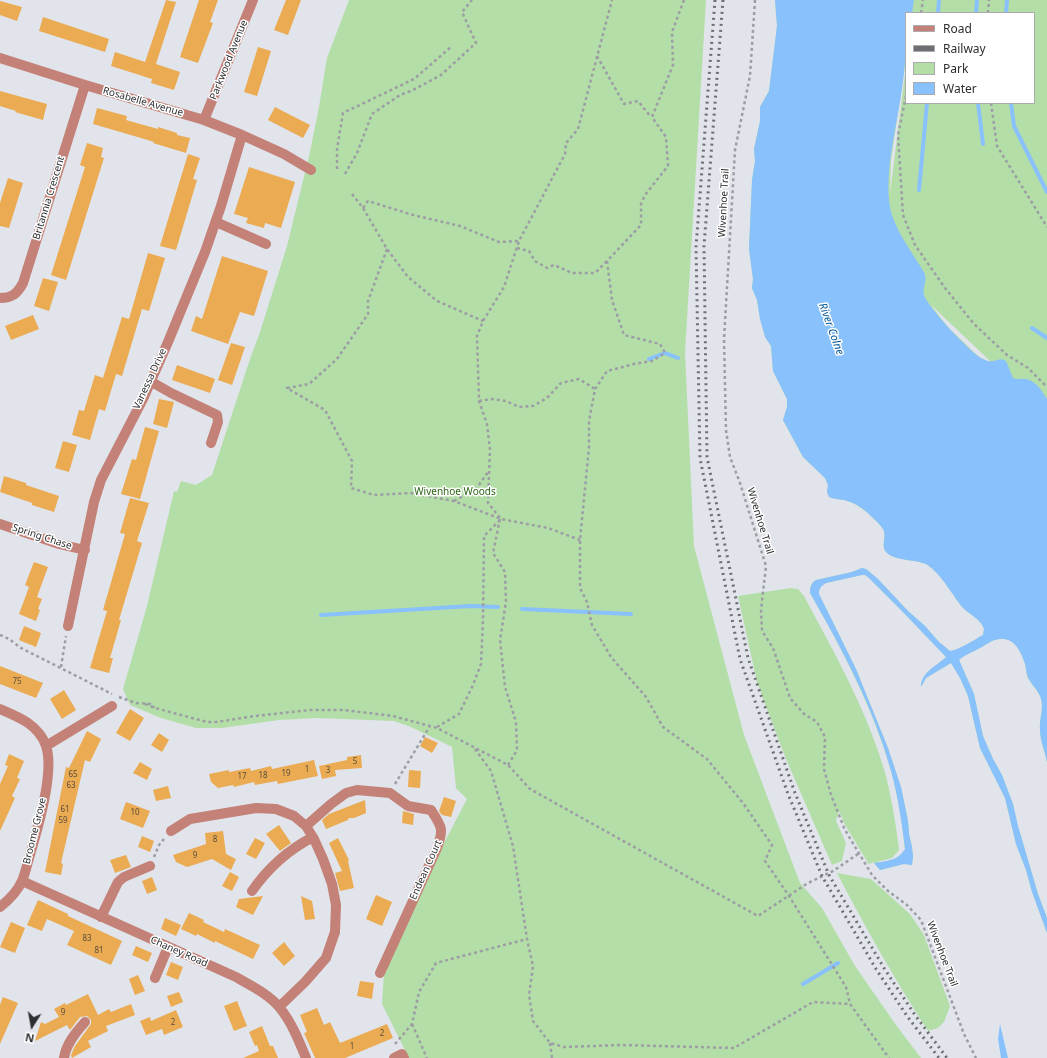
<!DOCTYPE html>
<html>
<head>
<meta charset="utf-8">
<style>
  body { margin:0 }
  #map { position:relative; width:1047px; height:1058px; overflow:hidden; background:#e1e4eb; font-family:"Noto Sans",sans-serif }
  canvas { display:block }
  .legend { position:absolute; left:905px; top:12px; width:130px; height:92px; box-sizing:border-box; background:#fff; border:1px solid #ababad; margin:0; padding:5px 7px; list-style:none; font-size:12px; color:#2d2e31 }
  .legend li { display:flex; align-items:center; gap:8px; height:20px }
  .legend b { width:20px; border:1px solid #ababad }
  .north { position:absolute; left:12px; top:1006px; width:40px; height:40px; -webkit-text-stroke:3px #fff; paint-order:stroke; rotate:191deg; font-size:11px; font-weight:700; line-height:16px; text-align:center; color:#2d2e31 }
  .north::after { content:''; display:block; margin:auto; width:14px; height:18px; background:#2d2e31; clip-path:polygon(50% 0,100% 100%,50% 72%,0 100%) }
</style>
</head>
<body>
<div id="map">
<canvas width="1047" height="1058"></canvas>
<ul class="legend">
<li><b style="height:5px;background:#c38177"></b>Road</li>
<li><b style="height:5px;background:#6d6f73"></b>Railway</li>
<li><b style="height:11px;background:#b4dea8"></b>Park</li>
<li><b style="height:11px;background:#88c1fb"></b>Water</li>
</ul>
<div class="north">N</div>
</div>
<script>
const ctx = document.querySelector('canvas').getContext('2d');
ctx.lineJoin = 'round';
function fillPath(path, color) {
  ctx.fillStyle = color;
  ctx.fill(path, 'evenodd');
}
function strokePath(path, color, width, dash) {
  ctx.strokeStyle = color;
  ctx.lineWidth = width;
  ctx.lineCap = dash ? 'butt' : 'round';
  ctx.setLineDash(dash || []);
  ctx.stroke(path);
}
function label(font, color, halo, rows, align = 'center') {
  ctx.font = font + ' "Noto Sans",sans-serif';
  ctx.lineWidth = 3;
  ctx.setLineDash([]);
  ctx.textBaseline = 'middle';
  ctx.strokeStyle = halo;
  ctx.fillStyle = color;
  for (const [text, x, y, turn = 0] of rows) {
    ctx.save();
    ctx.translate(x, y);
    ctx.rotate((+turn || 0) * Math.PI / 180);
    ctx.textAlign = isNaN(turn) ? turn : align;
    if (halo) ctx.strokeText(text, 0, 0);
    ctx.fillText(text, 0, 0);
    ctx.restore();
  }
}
fillPath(new Path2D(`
  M349,0H706L685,353L694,546L744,735L800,883L822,908L855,966L896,1025L921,1058H409L382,1004L384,972L445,841L467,799L456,788L452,747L411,727L394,721L317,718L279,720L222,728H196L161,718L130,705L123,689L147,606L174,491L177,492L181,481L196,485L212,475L250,359L260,332L287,246L310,152L319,107L327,58Z
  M775,0L816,38L1034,589L1047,762C1045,752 1040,740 1040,730C1039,719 1044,709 1041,699C1039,690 1030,684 1027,676C1026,671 1026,665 1024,661C1017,640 1004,632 985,645C978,650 963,655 959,660L974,694L983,736L993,759L1002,775L1013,804L1018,826L1038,894L1047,918V933L1032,892L1026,870L1016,844L1005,798L980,748L968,696L960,678L951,663L926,678L921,687C921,672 937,666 946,657L901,610L869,578L865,575H862L826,583C821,586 819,588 819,594L856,669L888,748L901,787L908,821L909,834L912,847L913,857L912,865L904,864L880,870L874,863L876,862L868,864V863L845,825L839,811L836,821L846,843L842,861L832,865L786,759L765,704L757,682L738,596L791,588L798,589L804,596C835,654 868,712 886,776C892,800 896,825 899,850L892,858L876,862C887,863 900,859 905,849C902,823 898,796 891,771C873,708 842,649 810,593C810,587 811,583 816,580L852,572L862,568L866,569L878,579L908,611L925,626L939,642L950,651C960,650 974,640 983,635L984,629C981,619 970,615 963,608C953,596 940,572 926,564C914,559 894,561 886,552C881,546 886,538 884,531C881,525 877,522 872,517C862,508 858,504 844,500C839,499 834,499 829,497L827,492L828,485L825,478L803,457L783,420L787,407V399L773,371L771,346L765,337L760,319L757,300L752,288L753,279L749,249L752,180L755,161L754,149L760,121V107L769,91L777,26Z
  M854,0H1047V561L917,401ZM906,13H1034V103H906V66L890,194L891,160L906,60ZM930,304L990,361V362L983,359L978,356L948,327Z
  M837,873L871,879L910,914L924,935L950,1006L944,1022L938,1028L928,1031C895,980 865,927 837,873Z`), '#b4dea8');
fillPath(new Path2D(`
  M775,0H914L912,13H906C906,41 906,67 901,95C896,130 882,182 892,215C899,236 914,255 925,274C927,282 922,288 924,295C928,307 971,354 983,359C990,363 994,361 1001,359L1006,361L1013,378C1018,380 1022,378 1026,379C1036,381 1042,391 1047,399V762C1045,752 1040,740 1040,730C1039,719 1044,709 1041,699C1039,690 1030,684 1027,675C1026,671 1026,665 1024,661C1017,640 1004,632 985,645C978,650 963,655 959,660L974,694L983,736L993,759L1002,775L1013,804L1018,826L1038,894L1047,918V933L1032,892L1026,870L1016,844L1005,798L980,748L968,696L960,678L951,663L926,678L921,687C921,672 937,666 946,657L901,610L869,578L865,575H862L826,583C821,586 819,588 819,594L856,669L888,748L901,787L908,821L909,834L912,847L913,857L912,865L904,864L880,870L874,863C886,861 898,861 905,849C902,823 898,796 891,771C874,708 842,649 810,593C810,587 811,583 816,580L852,572L862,568L866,569L878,579L908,611L925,626L939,642L950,651C959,650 974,640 983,635L984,629C981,619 970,615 963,608C953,596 940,572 926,564C914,559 894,561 886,552C881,546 886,538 884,531C881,525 877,522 872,517C862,508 858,504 844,500C839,499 834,499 829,497L827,492L828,485L825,478L803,457L783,420L787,407V399L773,371L771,346L765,337L760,319L757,300L752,288L753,279L749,249L752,180L755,161L754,149L760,121V107L769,91L777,26Z
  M1000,1024L1008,1058H1001L998,1039Z`), '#88c1fb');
strokePath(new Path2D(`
  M938,13L939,0
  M976,13L977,0
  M1006,13L1007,0
  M978,103L983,144
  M1011,103L1014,126L1047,192
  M919,190L927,103
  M1032,328L1047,338
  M649,359L665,353L678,358
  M522,609L631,614
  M321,615L471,606L498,607
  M803,984L838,963`), '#88c1fb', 4);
fillPath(new Path2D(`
  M166,0L176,2L156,64L180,72L174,90L151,83L152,79L111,66L115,52L145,62Z
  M199,0H218L210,22L213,23L198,63L180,57Z
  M286,0H301L288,35L274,30Z
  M0,1L22,7L17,21L0,15Z
  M43,17L109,39L105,52L39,31Z
  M258,47L271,51L257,96L244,92Z
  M0,91L47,104L43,120L15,112L16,111L0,106Z
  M275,107L310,125L303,138L268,120Z
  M97,108L127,116L126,120L158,129V127L177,133V135L190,138L186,153L153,143L154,142L141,138L93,124Z
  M87,143L103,148L101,157L104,158L66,280L51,275L85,167L80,165Z
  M188,154L200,158L193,179L197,180L176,250L160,246Z
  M249,167L295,182L281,228L265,223L264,228L246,223L248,218L234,214Z
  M8,178L23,183L9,228L0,226V203Z
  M148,253L165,258L149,311L142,309L122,376L116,374L105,411L99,409L90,440L72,435L79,410L84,411L95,375L103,378L122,317L129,319Z
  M222,256L268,271L254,316L240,312L228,344L191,331L196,316L202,319Z
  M43,278L58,282L49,311L34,306Z
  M33,315L39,329L11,340L5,326Z
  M231,343L245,347L232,385L218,380Z
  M177,365L215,379L210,393L172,380Z
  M159,399L174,402L167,428L153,424Z
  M145,427L159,431L140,499L121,494L132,459L136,460Z
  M63,441L77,445L69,472L55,468Z
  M4,476L26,483V485L59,496L54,512L32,505V503L0,492Z
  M130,498L149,503L137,541L142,543L119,620H121L110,658H113L109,673L90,668L107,611L103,610L125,534L120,533Z
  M34,562L48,567L37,597L42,599L38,609L40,610L36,621L19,614L29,587L25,585Z
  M24,626L41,633L36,647L19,640Z
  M0,666L43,683L36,698L0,684Z
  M64,690L76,710L62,719L50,699Z
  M130,709L144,718L130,741L116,733Z
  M87,731L101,739L90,762L85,760L61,863L63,864L61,875L45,872L66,767L69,768Z
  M159,733L169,740L162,752L151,745Z
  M425,737L438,743L432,753L420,746Z
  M9,754L24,761L17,778L20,779L12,796L15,798L0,831V784L8,766L5,765Z
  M361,755L362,768L335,770L336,776L322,779L319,766L347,760V757Z
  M314,760L318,776L278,784L277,781L255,785L254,782L234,787L233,785L218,788L211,782L209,774L229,770V772L250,768L251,771L271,766L272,769Z
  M140,762L152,769L147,780L133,773Z
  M409,770L421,771L420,788L408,787Z
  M168,786L171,798L156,801L153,790Z
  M444,797L456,801L451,817L442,815L439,811Z
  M365,800L366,813L354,818H349L348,820L326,829L322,820L329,814Z
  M126,802L150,811L143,828L120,819Z
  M403,811L414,814L413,825L402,823Z
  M279,825L291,843L280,851L266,834Z
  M223,831L226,854L236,859L231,870L212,859L187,867L176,862L173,855L206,844L205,833Z
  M142,836L154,841L150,852L138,847Z
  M255,838L265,843L256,859L246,854Z
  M338,838L349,860L348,861L354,888L340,891L335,873L342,871L329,843Z
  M126,855L131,867L115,873L110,860Z
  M230,872L239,877L232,891L222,886Z
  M152,877L157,890L147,894L142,881Z
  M376,895L392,902L382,926L366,919Z
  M263,896L253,915L236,907L239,899Z
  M301,896L312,901L315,919L305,920Z
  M38,900L68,914V916L122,941L111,965L67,945L74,931L47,919L42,931L27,925Z
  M189,913L204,920L203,922L224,932L225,929L260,945L253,959L215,941V943L197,934L196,936L181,929Z
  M165,918L181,925L176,936L161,929Z
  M11,922L25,928L15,953L0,947Z
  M284,942L295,956L284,966L272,953Z
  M136,946L152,953L148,962L132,955Z
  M171,962L183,967L178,980L166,975Z
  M138,975L145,991L135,995L129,979Z
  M360,981L374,983L372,999L357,996Z
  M179,992L183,1002L171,1007L167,996Z
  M88,994L98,1015L109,1009L111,1012L131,1004L135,1015L106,1026L108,1031L88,1041L91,1047L72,1058L71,1055L75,1046L91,1024V1020L87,1016L80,1017L70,1030L67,1025L35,1041L41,1022L45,1024L59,1017L54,1009L65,1003L66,1005Z
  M3,997L18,1003L0,1044V1005Z
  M237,1001L247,1026L234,1031L224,1006Z
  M317,1008L324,1025L330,1022L340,1043L387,1024L393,1038L345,1058H315L304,1033L307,1032L300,1015Z
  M176,1010L183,1027L164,1035L162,1029L146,1035L140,1021L150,1017L151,1021Z
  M262,1026L270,1046H273L278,1058H243L259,1051L257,1045L255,1046L249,1032Z`), '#eaab53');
strokePath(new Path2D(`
  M684,0L672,32L673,65L652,117L666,137L668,166L645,195L641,204V225L607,261L612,300L624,335L660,344L665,353L652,361L634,364L607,371L595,389L589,421V447L580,540V588L587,602L592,625L611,657L646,697L663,727L707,759L743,803L772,845L765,861L789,896L846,987L850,1004L889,1058
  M755,0L750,76L735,150L724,339L726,430L730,457L740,483L766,566L761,610L762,631L773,648L790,698L804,714L817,722L825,737L824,769L831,795L845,830L872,875L888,891L907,905L921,920L964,1034L976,1058
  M921,13L923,0
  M988,13L989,0
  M597,56L624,104L638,101L651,117
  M906,96L898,135L903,215L915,245L945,288L974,324L1007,355L1028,368L1047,387
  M991,103L997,146L1047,227
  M337,169V149L343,113L414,79L451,47
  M345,174L357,153L372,114L400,95L413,90L441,75L476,43L462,12L472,0
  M352,194L363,208L387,249L408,277L437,301L483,321
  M363,208L368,201L413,215L460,226L499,242L519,241
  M517,248L529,251L535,261L547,268L554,265L572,273H595L607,261
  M387,249L368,301V314L337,359L309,384L287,388L325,410L352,461L351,488L374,495L410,493L454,501L501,519L548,528L580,540
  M479,401L492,399L506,401L519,407L533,406L547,398L561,383L579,379L595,389
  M454,501L476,489L488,472
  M500,519L493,553L505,572L506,602L500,640L505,687L516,722L517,750L508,765
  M0,635L9,639L21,648L112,694
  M61,667L66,636
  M119,697L136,703L152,704L154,708
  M145,704L155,708L207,722H216L255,716L310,710H344L393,716L437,728L508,765L530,789L758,916L808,883L833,871L858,854
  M437,727L459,714L473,685L481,664L483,620L484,536L501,519L488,503L490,450L487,424L479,401L477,336L483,321L504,287L519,241L565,154L566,143L578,129L612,0
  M475,749L491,771L513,846L527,939L533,966L529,995L533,1021L550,1043L564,1047L621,1045L734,1048L813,1002L850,1004
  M395,784L430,726
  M154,857L159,845L164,839
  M412,1024L427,1058
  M550,1043L552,1058
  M395,1044L412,1024L419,992L436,963L527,939`), '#9c9ea4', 2.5, [3, 3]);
strokePath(new Path2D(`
  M0,58L85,85L204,120L242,135L284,154L311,170
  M204,120L253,0
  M216,222L266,244
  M0,298C12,298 17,294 23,283L85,85
  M150,381L171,393L217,415L218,422L211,443
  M0,524L59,544L85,550
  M68,626L94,502L101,480L143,399L168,342L205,252L221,206L242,135
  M0,709C19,717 39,725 46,746C55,772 37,831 29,858C27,865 25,874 22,881C17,892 9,900 0,907
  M46,746L112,706
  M306,826L331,804L346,793L357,790L390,793L408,806L431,810C442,827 444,829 437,848L380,973
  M171,831L190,819L256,808L276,809L294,816L306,826L314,839L323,859L332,884L336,905L335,932L326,958L305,982L279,1007
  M22,881L236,977C251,986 269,994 280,1008C292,1023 299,1041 306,1058
  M252,891C268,868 288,850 313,837
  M101,917L118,882L124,877L150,866
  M155,978L168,947
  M64,1058C66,1044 76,1032 85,1022
  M394,1058L402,1054L404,1058`), '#c38177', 10);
strokePath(new Path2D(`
  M715,0L696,247L700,458L740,659L788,794L822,876L876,969L907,1016L939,1058
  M723,0L704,246L707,457L748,658L795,793L829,875L884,968L915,1015L947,1058`), '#6d6f73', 3, [2, 4]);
label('8px', '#5c4d3a', null, [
  ["75",17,682],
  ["5",355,762],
  ["1",307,770],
  ["3",328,771],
  ["19",286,774],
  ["65",73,775],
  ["18",263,776],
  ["17",242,777],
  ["63",71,786],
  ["61",65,810],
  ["10",135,813],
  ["59",63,821],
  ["8",215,840],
  ["9",195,856],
  ["83",87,939],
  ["81",99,951],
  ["9",63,1013],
  ["2",173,1023],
  ["2",382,1034],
  ["1",352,1047]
]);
label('10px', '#2d2e31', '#fff', [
  ["Parkwood Avenue",229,60,-68],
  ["Rosabelle Avenue",143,102,16],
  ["Britannia Crescent",49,198,-73],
  ["Wivenhoe Trail",724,203,-87],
  ["Vanessa Drive",150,379,-65],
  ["Wivenhoe Trail",760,521,73],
  ["Spring Chase",42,537,18],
  ["Broome Grove",35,831,-76],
  ["Endean Court",426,870,-66],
  ["Chaney Road",179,952,24],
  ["Wivenhoe Trail",942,954,69]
]);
label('10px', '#2b6414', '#fff', [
  ["Wivenhoe Woods",455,492]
]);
label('italic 11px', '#005696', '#fff', [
  ["River Colne",831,329,70]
]);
</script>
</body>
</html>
